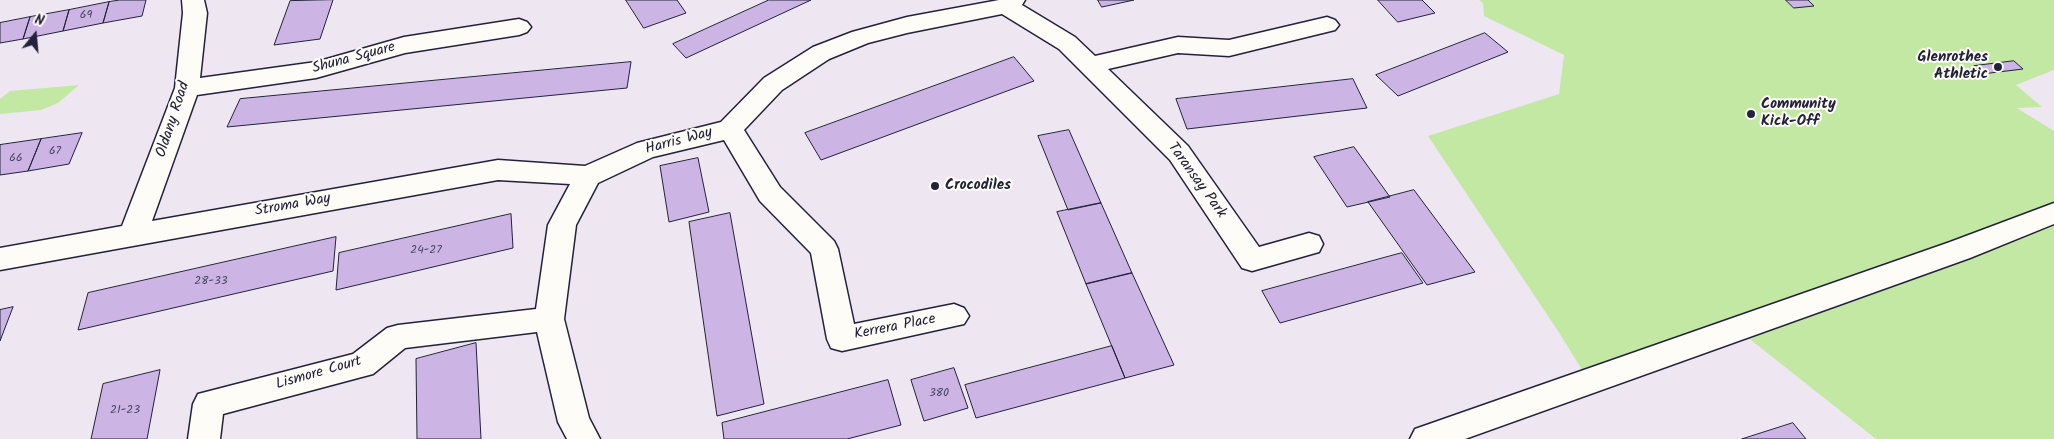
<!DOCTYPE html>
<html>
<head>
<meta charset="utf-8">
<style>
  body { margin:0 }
  #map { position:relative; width:2054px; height:439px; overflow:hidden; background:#eee7f2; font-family:Kalam,sans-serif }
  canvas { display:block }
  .north { position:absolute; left:10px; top:10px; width:50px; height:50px; -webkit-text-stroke:4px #fdfcf7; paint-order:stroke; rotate:17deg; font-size:14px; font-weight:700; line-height:20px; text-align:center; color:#22223b }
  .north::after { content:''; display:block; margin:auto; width:18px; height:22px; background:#22223b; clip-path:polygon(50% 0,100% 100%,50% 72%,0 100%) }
</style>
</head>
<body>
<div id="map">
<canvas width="2054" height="439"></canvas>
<div class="north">N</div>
</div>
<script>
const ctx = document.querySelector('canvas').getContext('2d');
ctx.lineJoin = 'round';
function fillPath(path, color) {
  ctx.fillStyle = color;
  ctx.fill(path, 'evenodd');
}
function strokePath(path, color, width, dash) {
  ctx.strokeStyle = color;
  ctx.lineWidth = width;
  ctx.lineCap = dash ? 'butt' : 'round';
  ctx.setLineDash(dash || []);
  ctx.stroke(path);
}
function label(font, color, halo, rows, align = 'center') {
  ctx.font = font + ' Kalam,sans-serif';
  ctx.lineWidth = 4;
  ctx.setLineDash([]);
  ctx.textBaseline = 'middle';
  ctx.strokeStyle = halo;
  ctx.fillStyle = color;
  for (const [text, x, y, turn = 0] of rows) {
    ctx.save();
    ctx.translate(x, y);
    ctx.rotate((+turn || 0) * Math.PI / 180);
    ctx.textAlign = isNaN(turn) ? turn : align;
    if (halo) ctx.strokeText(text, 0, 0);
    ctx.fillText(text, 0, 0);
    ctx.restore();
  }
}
fillPath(new Path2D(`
  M1479,0H2054V70L2016,85L2042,107L2017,108L2054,131V439H1876L1737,329L1589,381L1558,331L1428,136L1559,94L1564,55L1484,16L1483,3Z
  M79,85L58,103L41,110L0,114V99L10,91Z`), '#c3e8a3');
const building = new Path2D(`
  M120,0H146L142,16L103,23L109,2Z
  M333,0L320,39L274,45L290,1Z
  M626,0H677L686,13L644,28Z
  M769,0H811L686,58L673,44Z
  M1098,0H1134L1102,7Z
  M1378,0H1422L1435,13L1398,22Z
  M1786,0H1808L1814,6L1794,8Z
  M109,2L103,23L63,31L69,10Z
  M69,10L63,31L23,39L30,17Z
  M30,17L23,39L0,43V23Z
  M1485,33L1508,52L1398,96L1376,75Z
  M1014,57L1034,81L821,160L805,133Z
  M2014,61L2023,69L1982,74L1974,66Z
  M631,62L627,88L227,127L240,99Z
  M1353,79L1367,108L1187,129L1176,99Z
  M1069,130L1101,203L1068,210L1038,136Z
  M82,133L69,164L28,171L41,139Z
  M41,139L28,171L0,175V145Z
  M1354,147L1390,197L1347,207L1314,157Z
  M698,158L709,212L669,222L660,166Z
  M1414,190L1475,272L1427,285L1368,202Z
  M1101,203L1132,273L1086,284L1057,212Z
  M730,213L764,404L717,416L689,222Z
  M511,214L513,248L336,290L339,253Z
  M336,237L333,271L78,330L88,293Z
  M1402,253L1423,283L1280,323L1262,291Z
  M1132,273L1174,365L1125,378L1086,284Z
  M13,307L0,341V310Z
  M476,343L481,439H417L416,359Z
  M1112,346L1125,378L976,418L965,385Z
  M954,368L968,408L924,421L911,380Z
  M160,370L147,439H91L103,384Z
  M888,380L901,425L847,439H724L722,423Z
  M1793,423L1806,439H1742Z`);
fillPath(building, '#ccb5e5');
strokePath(building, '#22223b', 1);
const minor = new Path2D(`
  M182,0H204L207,13L200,78L316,62L404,37L519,19L527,22L531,27L527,32L519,35L405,53L316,78L197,95L152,221L498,160L585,166L637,143L721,122L764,78L813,47L852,32L907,17L999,0H1025L1022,5L1075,37L1095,56L1178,37L1229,40L1327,17L1335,20L1339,25L1335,30L1229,56L1178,53L1108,69L1188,146L1259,247L1309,233L1319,236L1323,244L1319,252L1252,271L1242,268L1170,160L1059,49L1002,14L907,33L868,43L829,59L782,90L744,130L780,187L834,241L838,249L854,324L954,304L964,308L969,316L964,324L842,351L831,348L827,339L811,253L760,201L724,140L653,157L598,183L576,225L564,319L589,418L600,439H567L558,422L537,332L405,348L373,374L223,414L220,439H188L193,404L198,394L353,354L387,328L398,325L536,309L548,225L570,184L498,180L0,270V248L122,226L175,88L183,13Z
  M2054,203V224L1970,258L1465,439H1410L1415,429L1950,242Z`);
strokePath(minor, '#22223b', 3);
fillPath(minor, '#fdfcf7');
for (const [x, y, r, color] of [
  [1998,67,5,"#22223b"],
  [1751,114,5,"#22223b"],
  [935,186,5,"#22223b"]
]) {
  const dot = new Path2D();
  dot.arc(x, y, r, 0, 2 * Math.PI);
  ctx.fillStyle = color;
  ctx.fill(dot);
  strokePath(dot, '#fdfcf7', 2);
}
label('12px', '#4c4766', null, [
  ["69",86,16],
  ["67",55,152],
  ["66",16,159],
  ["24-27",426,251],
  ["28-33",211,282],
  ["380",939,394],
  ["21-23",125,411]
]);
label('bold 15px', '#22223b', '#fdfcf7', [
  ["Glenrothes",1988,58,"right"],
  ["Athletic",1988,75,"right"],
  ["Community",1761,105],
  ["Kick-Off",1761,122],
  ["Crocodiles",945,186]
], 'left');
label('15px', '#22223b', '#fdfcf7', [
  ["Shuna Square",354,59,-15],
  ["Oldany Road",174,120,-72],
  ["Harris Way",679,142,-15],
  ["Taransay Park",1196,181,54],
  ["Stroma Way",293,206,-10],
  ["Kerrera Place",895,328,-11],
  ["Lismore Court",319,374,-16]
]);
</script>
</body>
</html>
